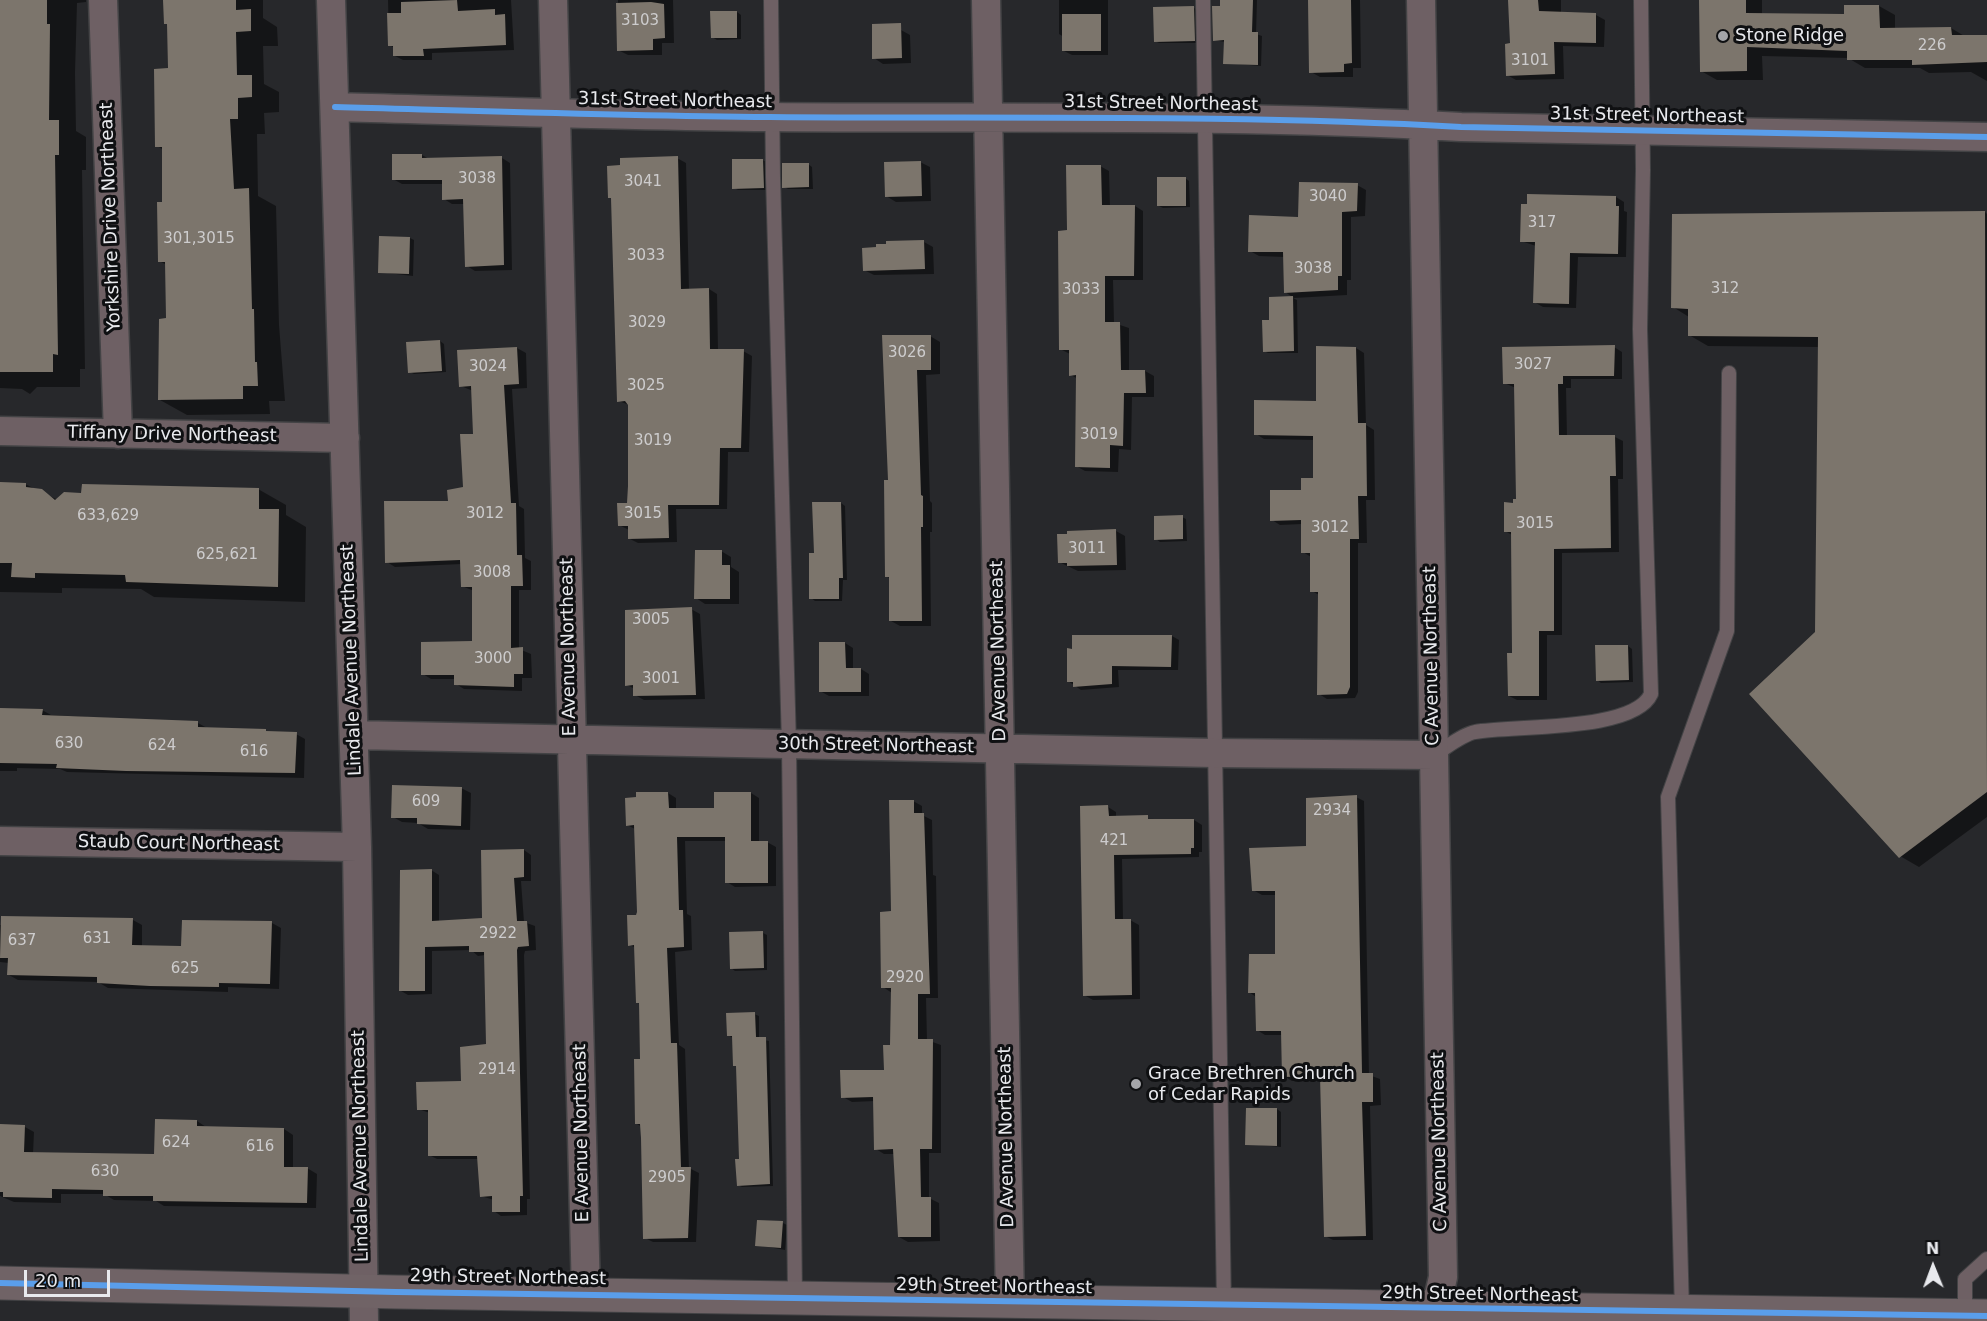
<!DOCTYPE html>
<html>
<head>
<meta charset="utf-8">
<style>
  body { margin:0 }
  #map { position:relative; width:1987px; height:1321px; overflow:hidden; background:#27282b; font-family:"DejaVu Sans",sans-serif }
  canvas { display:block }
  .north { position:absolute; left:1903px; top:1237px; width:60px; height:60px; -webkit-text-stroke:4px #0f1012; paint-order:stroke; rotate:359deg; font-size:16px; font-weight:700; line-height:24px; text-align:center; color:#e8e9ed }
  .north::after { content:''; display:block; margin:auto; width:21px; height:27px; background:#e8e9ed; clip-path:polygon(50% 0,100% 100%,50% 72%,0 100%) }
  .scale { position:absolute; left:24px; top:1270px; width:86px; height:27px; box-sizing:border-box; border:3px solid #e8e9ed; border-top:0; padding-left:8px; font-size:18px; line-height:21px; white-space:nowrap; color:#e8e9ed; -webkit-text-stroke:4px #0f1012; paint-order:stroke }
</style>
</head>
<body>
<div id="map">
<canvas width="1987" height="1321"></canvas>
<div class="north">N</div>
<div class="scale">20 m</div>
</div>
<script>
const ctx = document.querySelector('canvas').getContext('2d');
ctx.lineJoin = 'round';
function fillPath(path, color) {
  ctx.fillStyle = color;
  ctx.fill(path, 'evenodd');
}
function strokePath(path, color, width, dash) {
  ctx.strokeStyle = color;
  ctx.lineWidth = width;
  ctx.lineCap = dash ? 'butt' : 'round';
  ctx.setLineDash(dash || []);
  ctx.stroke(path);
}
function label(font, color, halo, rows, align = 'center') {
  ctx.font = font + ' "DejaVu Sans",sans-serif';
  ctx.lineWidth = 6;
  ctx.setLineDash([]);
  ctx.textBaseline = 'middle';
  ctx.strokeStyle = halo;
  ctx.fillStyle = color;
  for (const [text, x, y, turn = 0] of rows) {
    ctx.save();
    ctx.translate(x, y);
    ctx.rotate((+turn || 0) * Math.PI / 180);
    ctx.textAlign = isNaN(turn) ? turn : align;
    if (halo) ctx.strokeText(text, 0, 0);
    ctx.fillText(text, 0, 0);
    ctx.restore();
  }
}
fillPath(new Path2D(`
  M0,0H86V2L77,3L75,73L76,131L86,137V170H82L85,369H80V387H37L30,394L22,389L0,388Z
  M164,0H263V18L277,27L278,46H263L264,84L279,92V112L264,113L265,134H257L258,196L276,206L279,325L285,401H269L270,414L187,415L160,400L168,320L167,265L159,261L164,204V150L157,146L170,70L169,25Z
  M388,0H511L514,50L432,53V60H403L395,56V48L389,45Z
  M618,0H673L674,43H662V55H628L618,50Z
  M1059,0H1108V55H1072L1064,51V37L1059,34Z
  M1221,0H1257L1256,34L1262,36L1261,66L1225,63V42L1214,40Z
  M1309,0H1360L1361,68H1353V77H1320L1311,72Z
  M1510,0H1561V14L1596,15L1605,20L1604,47L1563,46L1564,79L1516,80L1507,75L1511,45Z
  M1700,0H1762V15H1845L1879,6L1895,15V29L1951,28L1966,37L1987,36V81L1971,72L1929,73L1920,68H1865L1848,58L1762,56L1763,80H1717L1701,71Z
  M1194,8L1198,10V43H1159L1155,41Z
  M737,12L741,15V39L717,40L712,37Z
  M901,30L910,35L911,63L883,64L874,58Z
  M393,155H422L429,159L502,158L510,163L512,270L475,271L467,266L464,204H452L444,199L443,184H402L393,179Z
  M677,158L686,163L689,290L709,289L717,294L718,350L743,351L752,356L749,452H728L727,509H676L677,542L638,543L630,539L629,530L619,525L628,504L629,405L619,401Z
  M762,160L767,162L768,190H738L734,188Z
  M920,162L930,167L931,201L896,202L886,196Z
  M808,164L812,167L813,189H788L784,187Z
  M1100,166L1109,171L1110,207L1135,206L1143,211V280H1113L1114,323L1129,328V372L1145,371L1154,376V397H1132L1131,450L1119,449L1118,472L1085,471L1076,466L1078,379L1071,375L1070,354L1060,349L1069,232Z
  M1185,178L1189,181L1190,207L1163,208L1159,206Z
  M1357,185L1366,190L1365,216L1351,217V280H1347V295L1294,298L1285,292L1284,257L1259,256L1250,251L1299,218Z
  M1616,197L1624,202V211L1627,212L1626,257H1578L1576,308L1543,307L1534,302L1536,246L1521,241Z
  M1985,212L1987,214V817L1919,867L1900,856L1817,632L1819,347L1708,346L1689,335V317L1673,307Z
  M410,238L414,240L413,276L379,272Z
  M924,242L933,247L934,274L874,275L864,270L888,245Z
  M1293,298L1297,300L1298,353H1268L1264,351L1271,321Z
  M930,336L940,342V374L926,375L930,501L932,503V532H930L931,626H900L891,621L889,578L887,576L889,482L884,337Z
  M440,341L444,344L446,372L414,374L410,372Z
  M1614,347L1622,352V379H1571V388H1566L1567,437H1615L1623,441V479H1618L1619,552L1562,553V635H1547V700H1517L1509,696L1513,654L1512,535L1505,531L1518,501L1516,388L1504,383Z
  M517,348L526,353L527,388L512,389L519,506L524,509L525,558L531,561V590H519V649L531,654L532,678H522V691L464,689L456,684V679H431L423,674L474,643V591L462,586V564L395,567L387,562L464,488L475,435L473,391L461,386Z
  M1356,348L1364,353L1366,425L1374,430L1375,500H1366L1367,543H1358V692L1355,698L1327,699L1319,694V595L1312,591L1311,557L1303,552L1302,524L1280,525L1272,520L1315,479L1314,440L1264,439L1256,434L1318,403Z
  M0,483L25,484L58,500L258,489L286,505V515L306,527L305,602L154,597L141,589L62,588V593L0,592Z
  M841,503L845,506L847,580H843L842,601H815L811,598L815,554Z
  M1182,517L1186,519L1187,541L1160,542L1156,539Z
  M1116,531L1125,536L1126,570L1078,571L1059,562Z
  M721,551L731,557V567L739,572V604H705L696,598Z
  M691,609L700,614L705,699L644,700L635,695V689L627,685Z
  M1172,636L1179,640L1178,670H1118L1119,687L1081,690L1068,681Z
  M845,643L853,648V669H861L869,674V696H829L820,691Z
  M1628,646L1632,649L1633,682L1601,683L1597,680Z
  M0,710H42L51,715L198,723L207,728L296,734L305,739L304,778L67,772L60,769L17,768V771H0Z
  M461,788L471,793L470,830L428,829L418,823L402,822L393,817Z
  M668,793L676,798V809L716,810L751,793L759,798V842H767L776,847V886L735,887L727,882L726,841H685L687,914L691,916L692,950L675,952L679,1045L685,1049L689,1168L699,1173L696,1242H653L645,1238L642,1127L637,1124L642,1061L641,1004L638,1003L636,948L630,945L639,912L635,829L627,825Z
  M1356,797L1364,801L1369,1075L1380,1079L1381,1105L1370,1106L1373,1240H1333L1325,1236L1322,1080L1292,1081L1284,1076L1283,1035H1265L1257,1030L1256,997L1249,992L1276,956L1277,895H1262L1253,890L1308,847Z
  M913,801L922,806V815L932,820L933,875L936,876L938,998H926L927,1040L941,1045V1153H929V1198L939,1203L940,1241L908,1242L899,1237L894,1154H884L876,1149L875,1101L852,1102L843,1097L886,1071L892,1046V993L883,987L893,913Z
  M1108,807L1116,812V818L1194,820L1202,825V852H1199V857L1122,859L1123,920H1130L1139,925L1140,999L1093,1000L1084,995Z
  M524,850L531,855V881H521L524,922L535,926L536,950L525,951L524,955L530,1199H527V1215L501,1216L494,1211V1200L481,1196L479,1159H437L429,1155L430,1113L418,1109L463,1082L488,1045L485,955L478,956L471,950L432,951V994L408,995L401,991L431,870L439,875V922L483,920Z
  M133,920L142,925V947L183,948L272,923L281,928L279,989L228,987V992L108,988L98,982L18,980L9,975V963L0,962V925Z
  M763,933L767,935V970L735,971L731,968Z
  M754,1014L759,1016V1039L769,1041L773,1186L742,1187L738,1185L741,1160L737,1067L734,1065L733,1038L728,1035Z
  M1277,1109L1281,1112V1147L1247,1144Z
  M156,1121H197L206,1127L284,1129L293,1135V1168H307L317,1174L316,1208L164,1206L156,1201L114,1200L104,1194H61V1203L14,1202L0,1196V1126L25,1127L34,1132L33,1154L155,1155Z
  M783,1223L787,1225L785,1250L757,1245Z`), '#0007');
fillPath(new Path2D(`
  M0,0H47V24H50L49,120H59V155H55L58,355L53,354V372H0Z
  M163,0H236V10L251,9V31L236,32L237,75H252V97L238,98V119H230L234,189L249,188L252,309H254L255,362H257L258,386H243V399L158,400L159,319L166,318L165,262H158L157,202H162V147H155L154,69L168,68L167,24H164Z
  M457,0L458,11L495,9V15L505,14L506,45L423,49L424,56H393V46H388L387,13H401V2Z
  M1220,0H1253L1252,32H1258V65L1223,64L1224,40L1213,41L1212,6H1220Z
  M1308,0H1351L1352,63L1344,64V72L1309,73Z
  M1508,0H1538L1539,11L1596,13V43L1554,42L1555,74L1506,76L1505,44L1510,43Z
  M1699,0H1746V13L1844,14V5H1879L1880,28L1951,27L1952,35H1987V62L1912,65V60H1847V51L1747,47V71L1700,72Z
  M651,2L664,4L665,38L653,39V50L617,51L616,3Z
  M1194,6L1195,41L1154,42L1153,7Z
  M710,11H737V38H711Z
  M1062,14H1101V51H1062Z
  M901,23L902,58L872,59V24Z
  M392,154H422V158L502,156L504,265L465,267L463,199L442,200V180H392Z
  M678,156L681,289L709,288L710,349H744L741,448H720L719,505H668L669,538L628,539V526H618L617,503H627L628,486V405L625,401L617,402L611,198H608L607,166L620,165V158Z
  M732,159H763L764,188L732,189Z
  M921,161L922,196L885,197L884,162Z
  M782,163H809V187L782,188Z
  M1066,165H1101L1102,205H1135L1134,276H1105V322H1120L1121,370H1145L1146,393H1124L1123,446L1110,445V468L1075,467L1076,375L1069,376V350H1059L1058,231L1067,230Z
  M1157,177H1186V206H1157Z
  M1299,182L1358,183L1357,211L1342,212V276H1338V290L1284,293L1283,252H1248L1249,215L1298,217Z
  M1527,194L1616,196V206H1619L1618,254L1570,253L1569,304L1533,303L1535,242H1520L1521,204H1527Z
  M1985,211L1987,792L1899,858L1749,694L1815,632L1818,337L1688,336V309L1671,308L1672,214Z
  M379,236L410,237L409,274L378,273Z
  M924,240L925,269L863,271L862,248L876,247V244H886V241Z
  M1293,296L1294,351L1263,352L1262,320H1269V297Z
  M882,335H931V370H917L921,495L923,496V527H921L922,621H889V577H885L884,480H888Z
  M440,340L442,371L408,373L406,342Z
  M1615,345L1614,376H1563V384H1558L1559,435H1615L1616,476H1610L1611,548L1554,549V631H1539V696H1508L1507,653H1512L1511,532H1504V502L1513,503V499H1516L1514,384H1503L1502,347Z
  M1316,346L1356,347L1358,423H1366L1367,496H1358L1359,539H1350V687L1347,694L1317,695L1318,592H1310V553H1301V520L1270,521V490H1301V478H1313V436L1254,435V400L1316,401Z
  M517,347L519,384L504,385L511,503H516L517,555H522L523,586H511V648L523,647V674H514V687L454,685V675H421V642L472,641V587H461L460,560L385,563L384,501H448L447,490L463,487L460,434H473L471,386L459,387L457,350Z
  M0,482L26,483V487L42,489L55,500L64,492L81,493L82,484L259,488V509H279L278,587L126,582L125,575L35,573V578L11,577L12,563H0Z
  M812,502H841L843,578H839V599H809V553H814Z
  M1183,515V539L1154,540V516Z
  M1116,529L1117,565L1067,566V563H1058L1057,534H1067V531Z
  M695,550H722V565H730V599H694Z
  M692,607L696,695L633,696V685L625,686V610Z
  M1072,635H1172L1171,667L1112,666V684L1073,687V682H1067V648L1072,649Z
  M819,642H845L846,668H861V692H819Z
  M1595,645H1628L1629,680L1596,681Z
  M0,708L43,709L42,715L198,721V727L266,729V731L297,732L295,773L126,771L56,768L57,764L0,763Z
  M392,785L462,787L461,826L417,824V818H391Z
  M636,792H668L669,808H714V792H751V841H768V883H725V837H677L679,910H683L684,945V947L667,948L671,1043H677L681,1167H691L688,1238L643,1239L641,1138L640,1124H635L634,1059H640L639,1003H636L634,945L628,946L627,915H636L637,912L634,825L626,826L625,798L636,797Z
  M1357,795L1362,1073H1373V1102H1362L1366,1236L1324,1237L1320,1076L1282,1077L1281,1031H1256L1255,993H1248L1249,954H1275V891H1252L1249,848L1306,846V798Z
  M889,800H914V813H924L930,994H918V1039H933L932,1149H920L921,1197H931V1237H898L893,1149L874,1150L873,1097L841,1098L840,1070H884L883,1045H890L891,988H881L880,912L891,911Z
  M1108,805L1109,816L1148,815V819H1194V848H1191V854L1114,855L1115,919H1131L1132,995L1083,996L1080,806Z
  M524,849V877L514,878L517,921H527L529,946L518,947L517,950L523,1196H520V1212H492V1196L480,1197L477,1156H428V1110H417L416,1082L461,1081L460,1047L486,1044L484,952H469V946L425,947V991H399L400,870L432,869V921L482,918L481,850Z
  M1,916L133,918L132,945L181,946L182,920L272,921L270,984L219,983V987L150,986L97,983V977L7,975L8,958H0Z
  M763,931L764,968L730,969L729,932Z
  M755,1012L756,1037H766L770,1184L737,1186L735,1159H739L736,1066H733L732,1036H727L726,1013Z
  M1246,1108H1277V1146L1245,1145Z
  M155,1119L197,1120V1126L284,1128V1167H308L307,1203L153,1201V1196H103V1190L52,1189V1198L3,1197V1192H0V1124L25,1125L24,1152L154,1154Z
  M757,1220L783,1221L781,1248L755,1246Z`), '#7c756c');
const lane = new Path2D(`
  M771,0L773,177L789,744L795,1298
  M1203,0L1224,1305
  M1434,755C1446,748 1461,735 1475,732C1514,725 1634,732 1651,694L1640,329L1643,170L1641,0
  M1682,1311L1668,797L1727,631L1729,373
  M1965,1315V1279L1987,1259`);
const street = new Path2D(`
  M103,0L118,434
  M331,0L357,847L364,1321
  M553,0L586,1294
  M986,0L1010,1302
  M335,107C480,111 625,116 770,117C1000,119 1231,114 1461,127L1987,137
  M0,431L345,438
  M354,735L1214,753L1434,755
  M0,841L357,847
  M1421,1321L1439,1295L1443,1277L1421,0`);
const secondary = new Path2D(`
  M0,1283L396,1292L1987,1316`);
strokePath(lane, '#434345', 16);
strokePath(street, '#434345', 31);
strokePath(secondary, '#434345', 35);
strokePath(lane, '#6e6064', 14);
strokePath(street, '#6e6064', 28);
strokePath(secondary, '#706366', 33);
strokePath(new Path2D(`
  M335,107C480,111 625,116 770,117C1000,119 1231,114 1461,127L1987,137
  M0,1283L396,1292L1987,1316`), '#5a9eea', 6);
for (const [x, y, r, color] of [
  [1723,36,6,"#a4a5a9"],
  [1136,1084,6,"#a4a5a9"]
]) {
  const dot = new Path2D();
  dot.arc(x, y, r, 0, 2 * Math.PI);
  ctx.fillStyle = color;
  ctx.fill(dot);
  strokePath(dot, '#0f1012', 2);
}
label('15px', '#cdcccd', null, [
  ["3103",640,21],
  ["226",1932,46],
  ["3101",1530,61],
  ["3038",477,179],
  ["3041",643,182],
  ["3040",1328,197],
  ["317",1542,223],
  ["301,3015",199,239],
  ["3033",646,256],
  ["3038",1313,269],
  ["312",1725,289],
  ["3033",1081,290],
  ["3029",647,323],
  ["3026",907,353],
  ["3027",1533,365],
  ["3024",488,367],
  ["3025",646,386],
  ["3019",1099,435],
  ["3019",653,441],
  ["3012",485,514],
  ["3015",643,514],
  ["633,629",108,516],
  ["3015",1535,524],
  ["3012",1330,528],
  ["3011",1087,549],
  ["625,621",227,555],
  ["3008",492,573],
  ["3005",651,620],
  ["3000",493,659],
  ["3001",661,679],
  ["630",69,744],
  ["624",162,746],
  ["616",254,752],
  ["609",426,802],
  ["2934",1332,811],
  ["421",1114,841],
  ["2922",498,934],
  ["631",97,939],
  ["637",22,941],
  ["625",185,969],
  ["2920",905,978],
  ["2914",497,1070],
  ["624",176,1143],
  ["616",260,1147],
  ["630",105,1172],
  ["2905",667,1178]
]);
label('18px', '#e8e9ed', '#0f1012', [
  ["Stone Ridge",1735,36],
  ["Grace Brethren Church",1148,1074],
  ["of Cedar Rapids",1148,1095]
], 'left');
label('18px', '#e8e9ed', '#0f1012', [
  ["31st Street Northeast",675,101,1],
  ["31st Street Northeast",1161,104,1],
  ["31st Street Northeast",1647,116,1],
  ["Yorkshire Drive Northeast",111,217,-92],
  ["Tiffany Drive Northeast",172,435,1],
  ["E Avenue Northeast",569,647,-91],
  ["D Avenue Northeast",999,651,-91],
  ["C Avenue Northeast",1432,656,-91],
  ["Lindale Avenue Northeast",352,660,-92],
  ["30th Street Northeast",876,746,1],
  ["Staub Court Northeast",179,844,1],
  ["E Avenue Northeast",582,1133,-91],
  ["D Avenue Northeast",1007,1137,-91],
  ["C Avenue Northeast",1440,1142,-91],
  ["Lindale Avenue Northeast",361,1146,-91],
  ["29th Street Northeast",508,1278,1],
  ["29th Street Northeast",994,1287,1],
  ["29th Street Northeast",1480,1295,1]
]);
</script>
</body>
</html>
